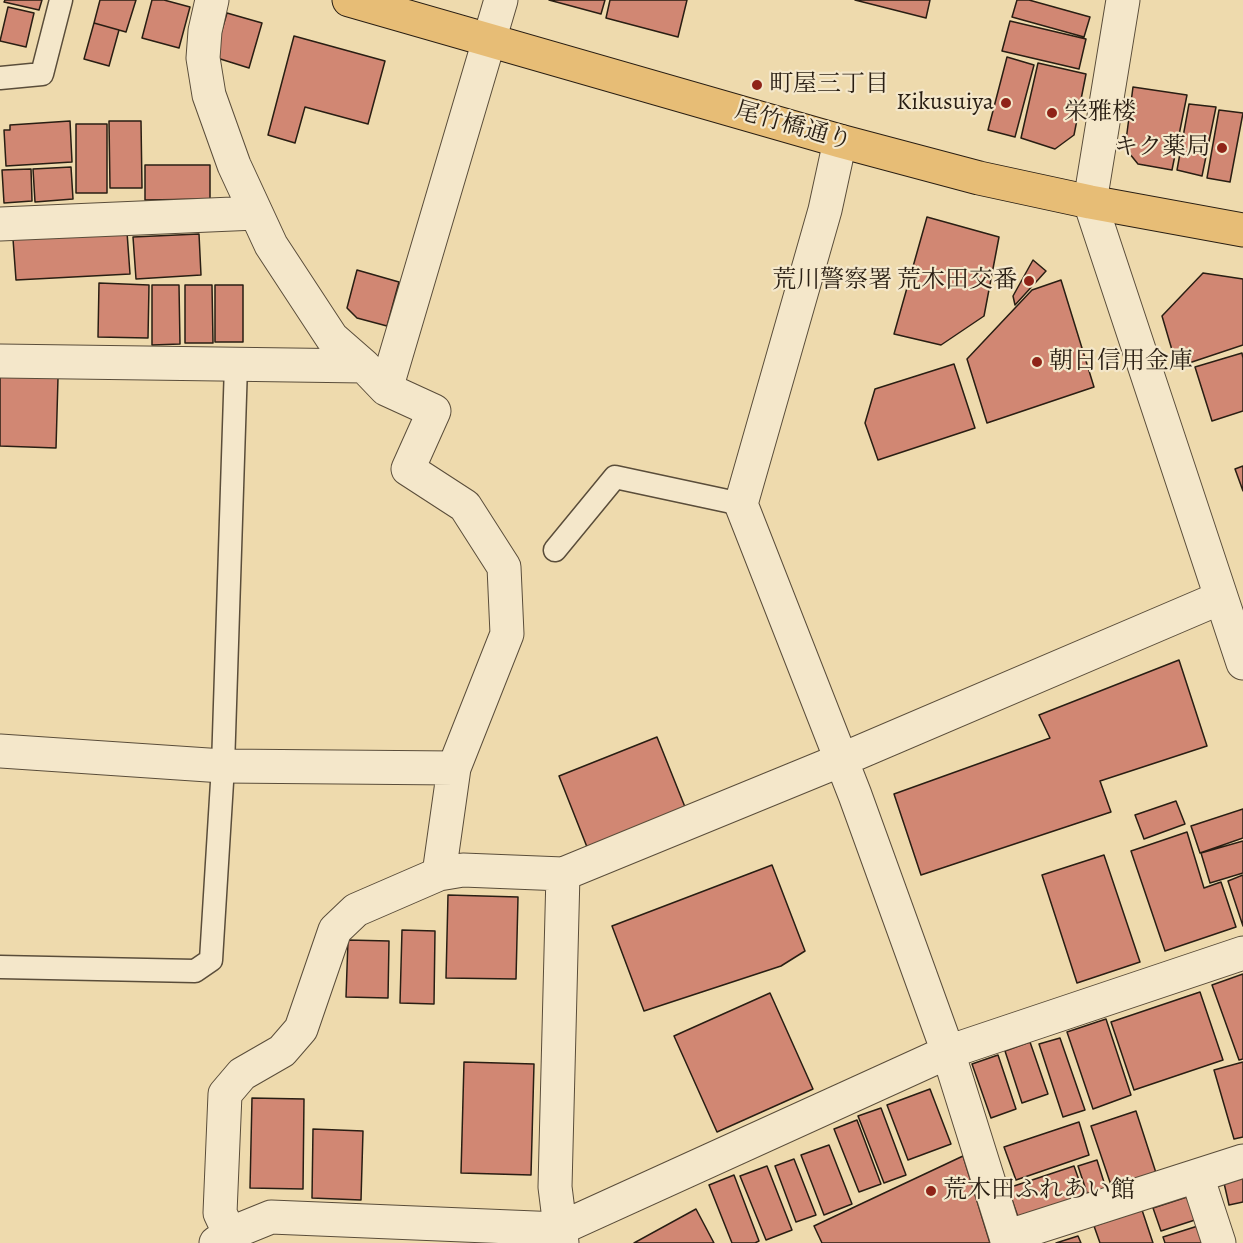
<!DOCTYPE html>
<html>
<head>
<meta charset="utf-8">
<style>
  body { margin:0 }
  canvas { display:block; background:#eedaad }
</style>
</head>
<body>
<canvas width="1243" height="1243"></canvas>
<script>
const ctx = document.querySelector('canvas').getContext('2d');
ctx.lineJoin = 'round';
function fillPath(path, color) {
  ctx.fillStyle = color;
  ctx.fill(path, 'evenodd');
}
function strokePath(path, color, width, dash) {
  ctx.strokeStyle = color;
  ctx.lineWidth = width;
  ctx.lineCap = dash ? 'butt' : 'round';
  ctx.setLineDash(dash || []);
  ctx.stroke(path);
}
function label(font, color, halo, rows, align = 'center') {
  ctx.font = font + ' Alegreya,"Noto Serif JP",serif';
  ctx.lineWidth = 4.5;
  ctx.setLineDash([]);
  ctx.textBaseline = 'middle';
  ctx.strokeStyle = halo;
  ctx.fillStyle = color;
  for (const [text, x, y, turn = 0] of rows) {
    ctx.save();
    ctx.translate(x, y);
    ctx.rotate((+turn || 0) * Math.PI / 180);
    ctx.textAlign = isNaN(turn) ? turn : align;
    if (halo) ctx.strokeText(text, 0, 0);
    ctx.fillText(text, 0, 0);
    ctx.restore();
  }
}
const building = new Path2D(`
  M5,0H42L39,10L4,2Z
  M100,0H136L126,32L94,23Z
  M152,0H164L190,7L179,48L142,38Z
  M549,0H605L601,14Z
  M610,0H687L678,37L606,18Z
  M855,0H930L926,18Z
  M1017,0H1029L1090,17L1084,37L1012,17Z
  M8,7L34,13L26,47L0,41Z
  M227,13L262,23L249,68L214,57Z
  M1010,21L1086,39L1079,69L1002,51Z
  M94,23L119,30L109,66L84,59Z
  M294,36L385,61L368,124L305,107L295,143L268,135Z
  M1007,57L1034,65L1015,137L988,130Z
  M1038,63L1086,74L1074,135L1055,149L1021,138Z
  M1133,87L1187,95L1172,170L1138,164L1125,148Z
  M1189,104L1216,107L1202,176L1177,170Z
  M1219,110L1243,113L1230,182L1207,178Z
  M70,121L72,162L6,166L4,130H10V125Z
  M109,121H141L142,188H110Z
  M76,124H107V193H76Z
  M145,165H210V199L145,200Z
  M71,167L73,199L35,202L33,169Z
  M31,169L32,201L4,203L2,170Z
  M927,217L999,237L984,316L941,345L894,334Z
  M127,232L130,274L16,280L13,239Z
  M199,234L201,275L136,279L133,237Z
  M1033,260L1046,271L1015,305L1013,296Z
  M357,270L399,282L387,326L357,318L347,308Z
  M1203,273L1243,279V345L1177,367L1162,316Z
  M1061,280L1094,387L987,423L967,359L1032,290Z
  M99,283L149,285L148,338L98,337Z
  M152,285H179L180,344L152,345Z
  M185,285H212L213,343H185Z
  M215,285H243V342H215Z
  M1242,353L1243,358V411L1212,421L1195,367Z
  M954,364L975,428L878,460L865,423L875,389Z
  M0,376L58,378L56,448L0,446Z
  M1243,466V491L1235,469Z
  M1179,660L1207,746L1100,781L1111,812L921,875L894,794L1050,738L1039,715Z
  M657,737L685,807L587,847L559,776Z
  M1176,801L1185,824L1144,839L1135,815Z
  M1243,809V838L1200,853L1191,826Z
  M1187,832L1204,888L1221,882L1236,927L1165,951L1131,851Z
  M1243,841V873L1210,883L1201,853Z
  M1104,855L1140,962L1077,983L1042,875Z
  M772,865L805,951L781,966L644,1011L612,926Z
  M1243,875V926L1228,881Z
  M448,895L518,897L516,979L446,978Z
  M402,930L435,931L434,1004L400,1003Z
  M348,940L389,941L388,998L346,997Z
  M1243,974V1059L1239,1060L1212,985Z
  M1200,992L1223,1060L1134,1090L1111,1022Z
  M770,993L813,1089L717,1132L674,1036Z
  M1106,1019L1131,1095L1093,1109L1067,1032Z
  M1060,1038L1085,1110L1063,1117L1039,1044Z
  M1030,1042L1048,1094L1022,1103L1005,1051Z
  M998,1055L1016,1109L991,1118L972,1064Z
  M464,1062L534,1064L531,1175L461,1173Z
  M1243,1062V1137L1234,1139L1214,1070Z
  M930,1089L951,1144L908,1160L887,1105Z
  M252,1098L304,1099L303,1189L250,1188Z
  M881,1108L906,1175L884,1183L858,1116Z
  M1136,1111L1158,1179L1114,1194L1091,1126Z
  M857,1120L881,1184L859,1192L834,1129Z
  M1079,1122L1089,1155L1016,1180L1004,1147Z
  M313,1129L363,1131L361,1200L312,1198Z
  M829,1145L852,1204L824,1215L801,1155Z
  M963,1156L990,1243H822L814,1226Z
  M794,1159L816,1215L796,1222L775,1166Z
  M1097,1160L1108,1195L1090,1202L1078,1166Z
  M767,1166L792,1230L766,1240L740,1176Z
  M1074,1166L1086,1200L1020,1223L1008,1188Z
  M734,1175L759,1241L755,1243H732L709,1185Z
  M1243,1177V1202L1229,1205L1224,1183Z
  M1190,1196L1198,1219L1161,1231L1153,1208Z
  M696,1209L714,1243H634Z
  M1142,1210L1153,1243H1100L1094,1226Z
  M1201,1225L1206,1243H1165L1163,1237Z
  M1078,1236L1081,1243H1056Z`);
fillPath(building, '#d18773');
strokePath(building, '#291e13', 1.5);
const service = new Path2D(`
  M0,78L42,74L61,0
  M555,550L615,477L741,504
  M0,967L195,971L211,960L223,766L236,365`);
const minor = new Path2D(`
  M212,0L205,31L203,58L209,95L234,165L271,245L332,338L364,366L386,389L434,411L408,469L465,506L504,567L507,634L454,768L439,874L463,870L563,874L841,760L1220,598
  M840,141L825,210L741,504L855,795L948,1052L1008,1243
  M0,224L256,213
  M0,361L364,366
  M386,389L501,0
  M0,751L223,766L454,768
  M1197,1176L1219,1243
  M1006,1237L1243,1161
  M216,1243L229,1234L271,1217L559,1229L948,1052L1243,953
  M234,1243L220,1213L225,1094L242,1074L282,1051L301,1029L335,930L356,910L439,874
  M562,1243L555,1187L563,874`);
const tertiary = new Path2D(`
  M1123,0L1090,202L1243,663`);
const primary = new Path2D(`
  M349,0L840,141L979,178L1090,202L1243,230`);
strokePath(service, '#5a4d3a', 25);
strokePath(minor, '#5a4d3a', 35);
strokePath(tertiary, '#5a4d3a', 35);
strokePath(primary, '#291e13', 35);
strokePath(service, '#f4e7ca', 22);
strokePath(minor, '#f4e7ca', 33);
strokePath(tertiary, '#f4e7ca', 33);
strokePath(primary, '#e7bd76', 33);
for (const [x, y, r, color] of [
  [757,85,6,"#8f2418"],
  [1006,103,6,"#8f2418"],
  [1052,113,6,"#8f2418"],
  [1222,148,6,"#8f2418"],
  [1029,281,6,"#8f2418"],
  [1037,362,6,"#8f2418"],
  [931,1191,6,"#8f2418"]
]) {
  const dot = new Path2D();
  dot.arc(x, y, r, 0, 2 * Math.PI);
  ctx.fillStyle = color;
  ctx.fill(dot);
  strokePath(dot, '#f4e7ca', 2);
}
label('24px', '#291e13', '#f4e7ca', [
  ["町屋三丁目",769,85],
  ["Kikusuiya",994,103,"right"],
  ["栄雅楼",1064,113],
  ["キク薬局",1210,148,"right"],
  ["荒川警察署 荒木田交番",1017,281,"right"],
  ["朝日信用金庫",1049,362],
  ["荒木田ふれあい館",943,1191]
], 'left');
label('24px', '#291e13', '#f4e7ca', [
  ["尾竹橋通り",793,127,16]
]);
</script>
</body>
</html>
